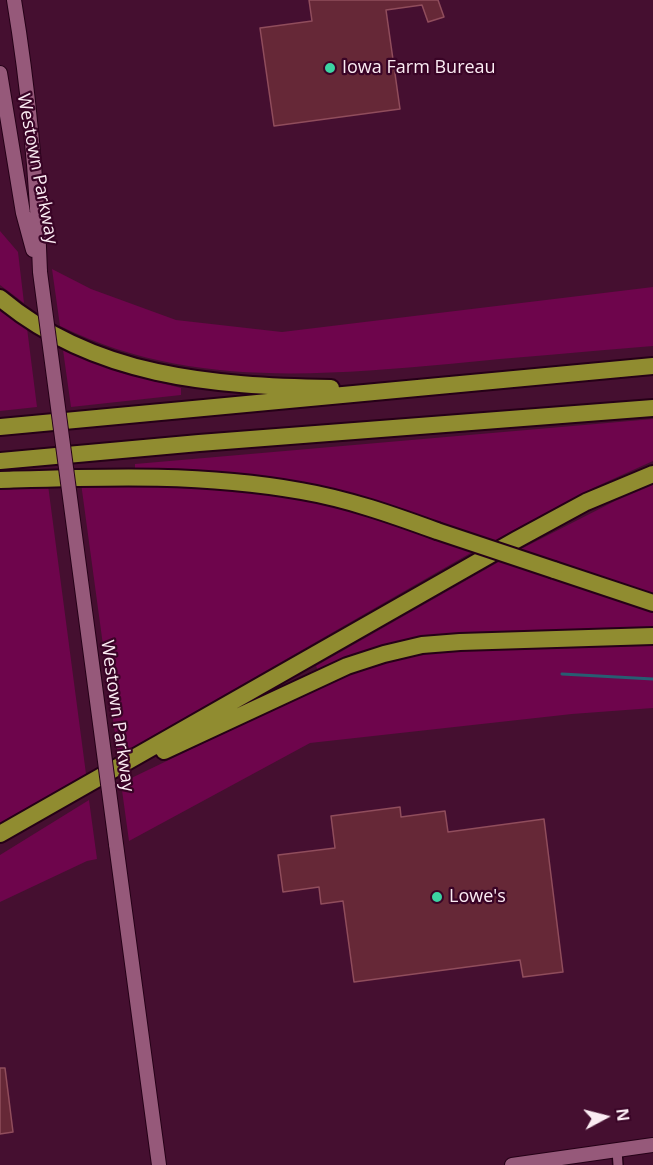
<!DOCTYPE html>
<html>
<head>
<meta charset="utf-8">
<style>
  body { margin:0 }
  #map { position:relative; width:653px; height:1165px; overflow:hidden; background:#450f30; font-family:"Open Sans",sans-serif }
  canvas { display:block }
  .north { position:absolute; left:575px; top:1087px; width:60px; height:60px; -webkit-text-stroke:4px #390426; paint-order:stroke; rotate:83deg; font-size:16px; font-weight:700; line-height:24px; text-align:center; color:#fbecf3 }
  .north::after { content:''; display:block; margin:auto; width:21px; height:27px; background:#fbecf3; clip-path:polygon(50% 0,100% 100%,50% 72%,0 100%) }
</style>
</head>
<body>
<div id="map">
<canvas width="653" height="1165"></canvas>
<div class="north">N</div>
</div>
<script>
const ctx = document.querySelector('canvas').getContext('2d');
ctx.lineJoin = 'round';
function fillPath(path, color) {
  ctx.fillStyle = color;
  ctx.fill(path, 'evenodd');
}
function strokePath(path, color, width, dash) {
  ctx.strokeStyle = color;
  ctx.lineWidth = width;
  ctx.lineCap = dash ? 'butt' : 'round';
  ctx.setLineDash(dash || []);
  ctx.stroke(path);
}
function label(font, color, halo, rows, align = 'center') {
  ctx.font = font + ' "Open Sans",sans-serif';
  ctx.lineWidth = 4.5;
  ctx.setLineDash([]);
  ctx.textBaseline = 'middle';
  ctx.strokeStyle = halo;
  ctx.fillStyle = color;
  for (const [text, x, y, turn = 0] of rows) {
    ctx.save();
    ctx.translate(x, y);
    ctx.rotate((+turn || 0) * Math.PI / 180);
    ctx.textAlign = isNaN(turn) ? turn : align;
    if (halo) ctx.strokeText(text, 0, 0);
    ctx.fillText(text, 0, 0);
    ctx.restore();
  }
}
fillPath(new Path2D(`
  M0,231L18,252L24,303L0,285Z
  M52,269L91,289L176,320L282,332L653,287V346C585,352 517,357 449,364C315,376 184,387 60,326Z
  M0,309L27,328L37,407L0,411Z
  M63,350L119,372L181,388V395L71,407Z
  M653,419V461L593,488L492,542L407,514L135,473V464Z
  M200,482L328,501L474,551L118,756L81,483Z
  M48,485L86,774L0,823V486Z
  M653,485V596L517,551L615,501Z
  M502,560L653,612V627L451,634L376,647L318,671L316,666Z
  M653,642V708L572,714L310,743L129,841L121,783L341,677L403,656L436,650Z
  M89,800L97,859L87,861L0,902V855Z`), '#6e054c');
strokePath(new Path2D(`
  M562,674L653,679`), '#275d72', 3);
const building = new Path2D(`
  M309,0H438L444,17L428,22L422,5L386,10L400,109L274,126L260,28L312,21Z
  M400,807L401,817L445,811L448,832L544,819L563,972L523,977L520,960L354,982L343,901L321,904L319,887L283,892L278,855L335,848L331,816Z
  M0,1068H5L13,1132L0,1134Z`);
fillPath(building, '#662837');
strokePath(building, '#904d5c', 1.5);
const street = new Path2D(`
  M617,1150L618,1165`);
const secondary = new Path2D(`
  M14,0C29,90 37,181 40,272
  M0,73L23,213L33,250
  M116,844L159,1165
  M512,1165L653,1145`);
const highway = new Path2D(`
  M0,298C94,377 213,386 331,388
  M0,427L653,366
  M0,461L199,443L653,408
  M0,480C101,477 201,473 301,491C348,499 393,515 437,531
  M554,570L653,603
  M164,751L347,666L384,654L422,645L460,642L653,636
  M0,834L516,540L586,502L653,474`);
strokePath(street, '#250017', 12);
strokePath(secondary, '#250017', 16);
strokePath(highway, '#250017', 20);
strokePath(street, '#96597a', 9);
strokePath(secondary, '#96597a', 14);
strokePath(highway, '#908c30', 16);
const secondaryBridge = new Path2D(`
  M40,272L116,844`);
const highwayBridge = new Path2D(`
  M437,531L554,570`);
strokePath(secondaryBridge, '#250017', 16, []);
strokePath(highwayBridge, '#250017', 20, []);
strokePath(secondaryBridge, '#96597a', 14);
strokePath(highwayBridge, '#908c30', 16);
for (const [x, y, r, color] of [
  [330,68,6,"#3cd4a3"],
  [437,897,6,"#3cd4a3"]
]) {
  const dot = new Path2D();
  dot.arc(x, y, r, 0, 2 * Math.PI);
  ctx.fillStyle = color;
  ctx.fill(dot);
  strokePath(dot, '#390426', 2);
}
label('18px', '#fbecf3', '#390426', [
  ["Iowa Farm Bureau",342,68],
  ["Lowe's",449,897]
], 'left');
label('18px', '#fbecf3', '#390426', [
  ["Westown Parkway",37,169,79],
  ["Westown Parkway",117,716,82]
]);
</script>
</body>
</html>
